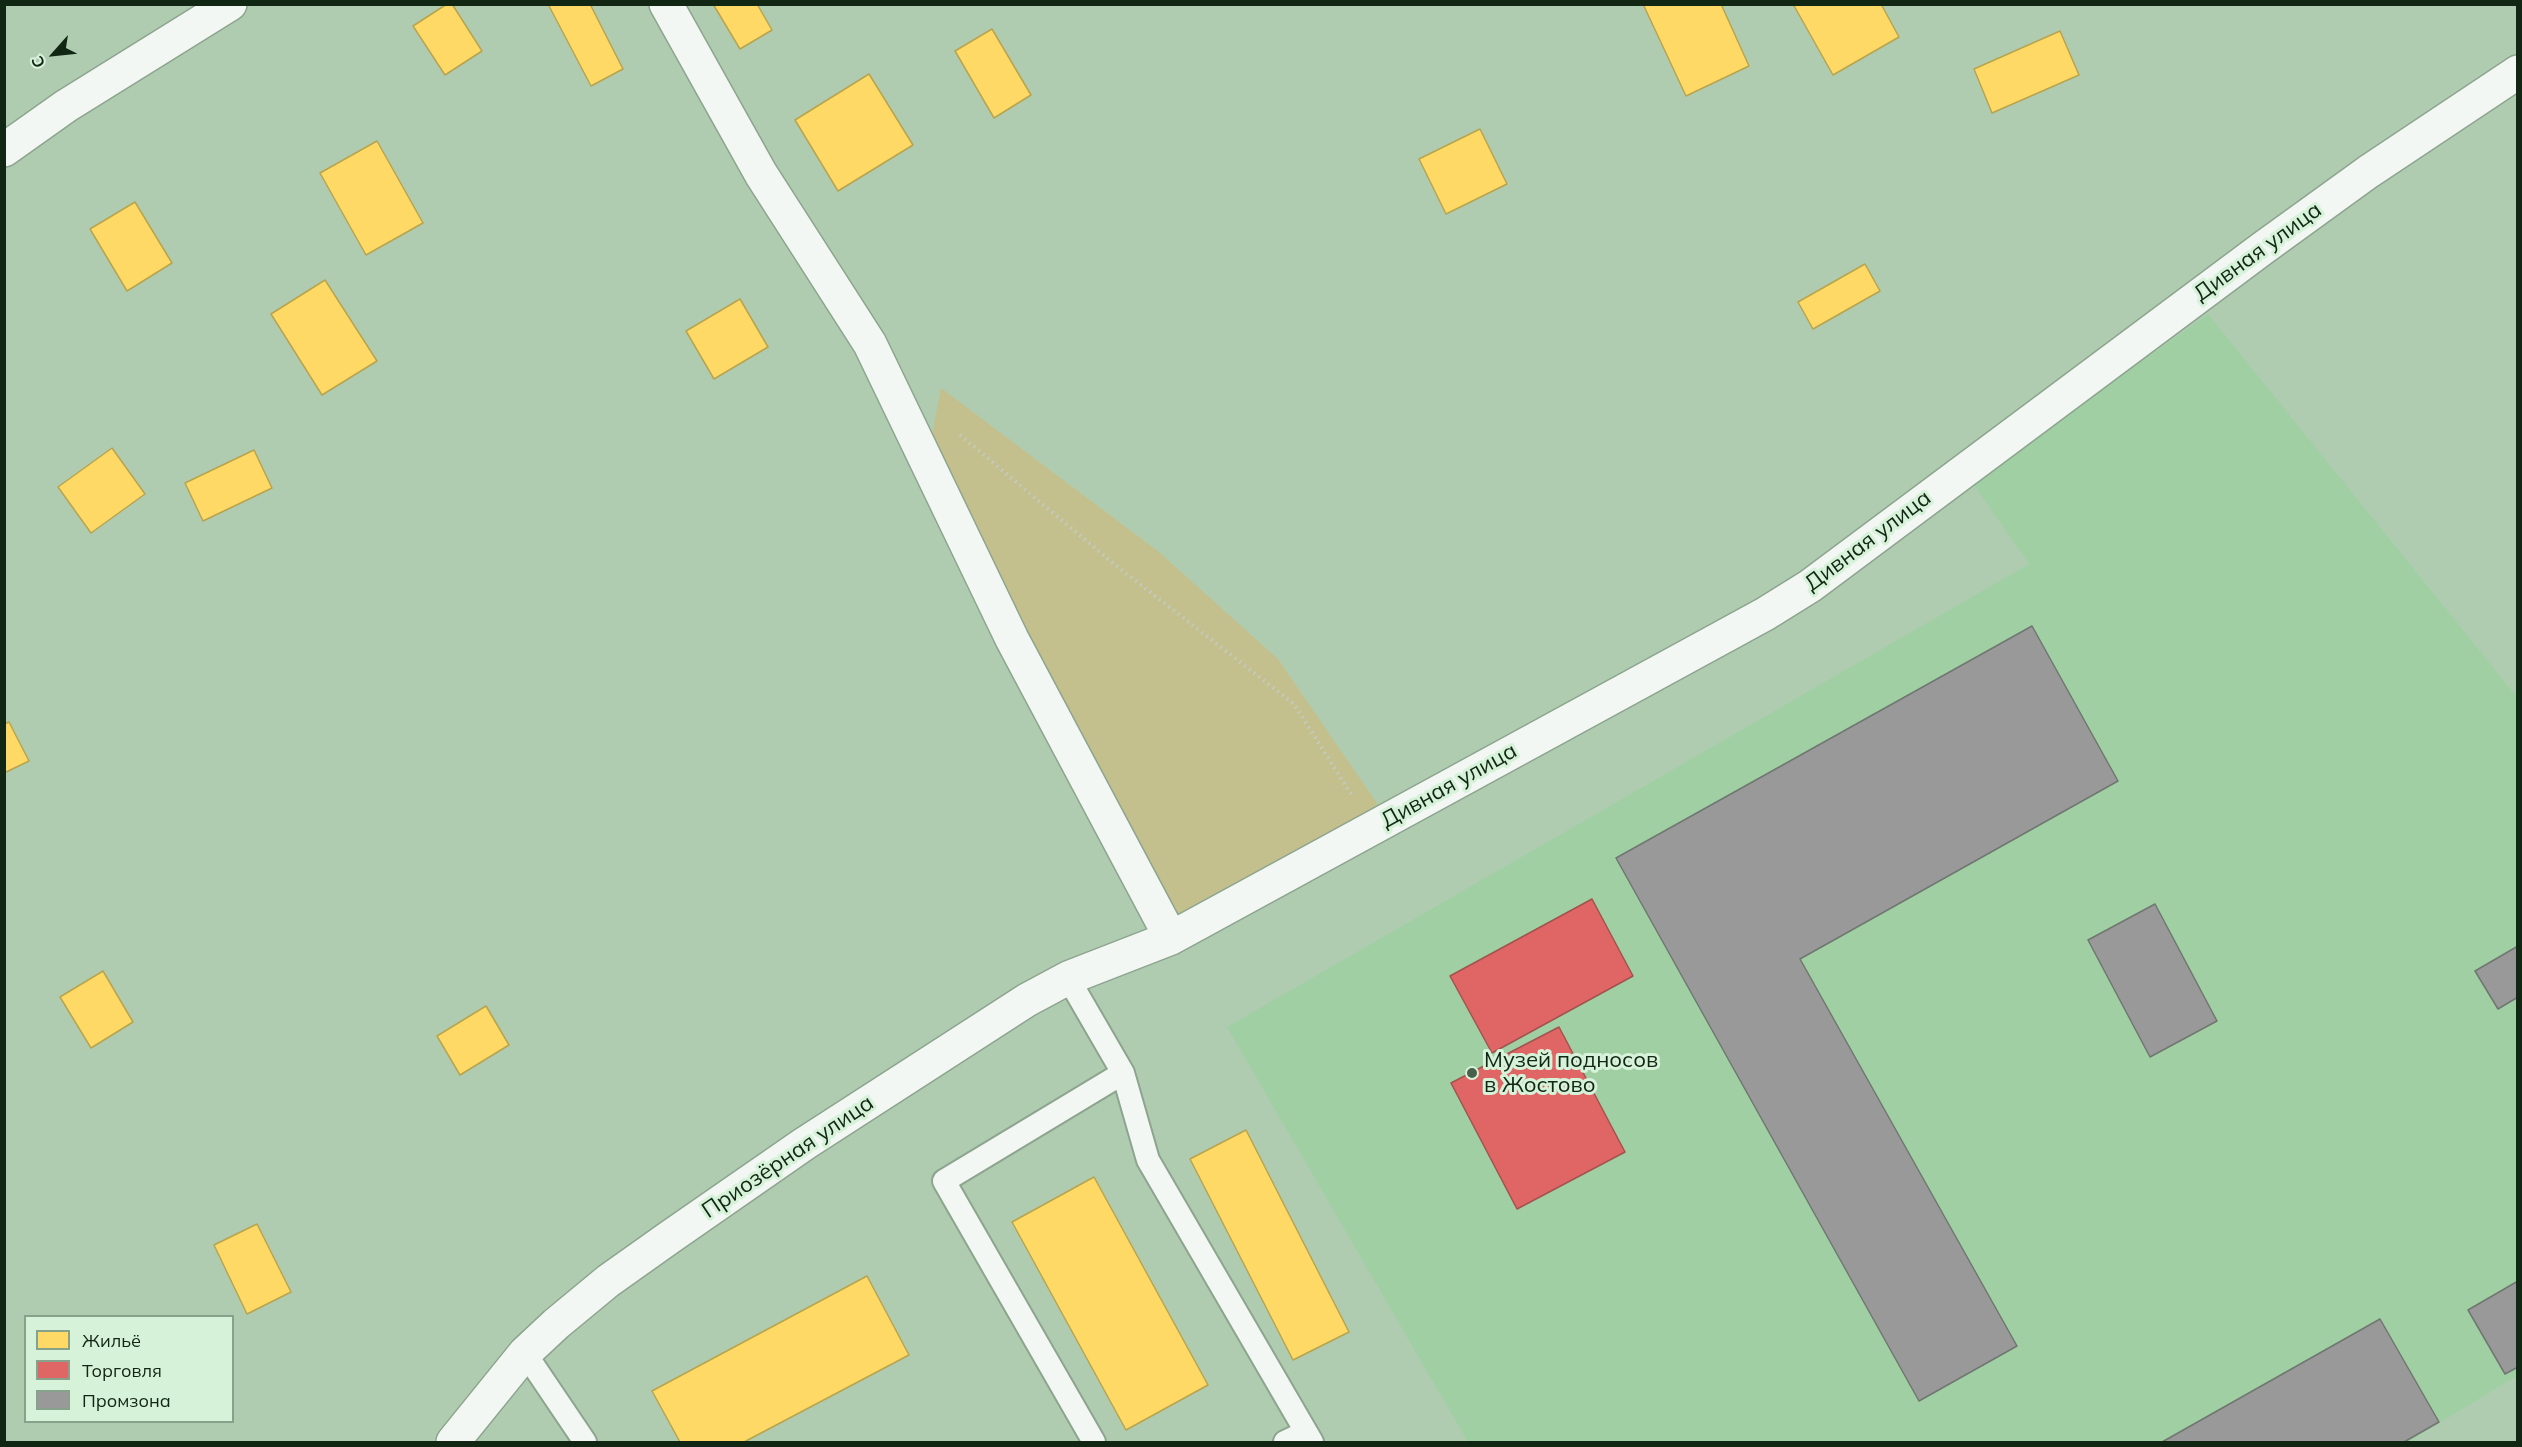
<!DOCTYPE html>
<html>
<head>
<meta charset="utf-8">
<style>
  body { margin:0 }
  #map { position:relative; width:2522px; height:1447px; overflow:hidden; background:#afccb0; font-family:Mulish,sans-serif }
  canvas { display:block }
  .frame { position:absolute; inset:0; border:6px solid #112714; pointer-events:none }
  .legend { position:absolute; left:24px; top:1315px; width:210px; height:108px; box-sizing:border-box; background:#d6f2d8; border:2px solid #87a18a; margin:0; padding:8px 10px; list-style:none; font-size:18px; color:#112714 }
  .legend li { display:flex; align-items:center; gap:12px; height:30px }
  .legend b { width:30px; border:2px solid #87a18a }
  .north { position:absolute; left:24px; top:24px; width:60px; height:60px; -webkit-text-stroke:4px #d6f2d8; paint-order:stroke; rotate:243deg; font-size:16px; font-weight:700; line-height:24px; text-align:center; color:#112714 }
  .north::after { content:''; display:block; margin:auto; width:21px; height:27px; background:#112714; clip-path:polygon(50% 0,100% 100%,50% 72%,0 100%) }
</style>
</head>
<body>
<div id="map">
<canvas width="2522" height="1447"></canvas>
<div class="frame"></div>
<ul class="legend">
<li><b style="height:16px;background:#ffd966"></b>Жильё</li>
<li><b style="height:16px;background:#e06666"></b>Торговля</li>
<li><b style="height:16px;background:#999"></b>Промзона</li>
</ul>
<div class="north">С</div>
</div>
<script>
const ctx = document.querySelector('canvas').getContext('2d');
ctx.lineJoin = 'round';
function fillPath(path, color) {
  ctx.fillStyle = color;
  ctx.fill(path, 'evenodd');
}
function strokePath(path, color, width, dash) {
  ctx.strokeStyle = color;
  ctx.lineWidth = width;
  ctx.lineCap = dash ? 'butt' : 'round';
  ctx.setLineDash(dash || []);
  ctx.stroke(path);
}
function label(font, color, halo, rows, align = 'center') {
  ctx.font = font + ' Mulish,sans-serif';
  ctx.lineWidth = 6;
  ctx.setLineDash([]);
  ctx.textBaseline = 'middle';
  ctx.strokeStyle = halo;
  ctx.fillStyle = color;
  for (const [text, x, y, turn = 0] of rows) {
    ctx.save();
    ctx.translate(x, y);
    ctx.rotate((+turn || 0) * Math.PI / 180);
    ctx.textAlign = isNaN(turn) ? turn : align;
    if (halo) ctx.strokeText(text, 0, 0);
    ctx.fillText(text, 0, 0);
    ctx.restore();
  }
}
fillPath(new Path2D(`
  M2208,314L2517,697V1376L2408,1442H1468L1227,1027L2029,564L1972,482Z`), '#a0cfa3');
fillPath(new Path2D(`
  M941,388L1159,552L1278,659L1383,812L1178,919L929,451Z`), '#c3c08e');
const homes = new Path2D(`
  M447,4H452L482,51L445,75L413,26Z
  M548,4H590L623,69L591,86Z
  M713,4H757L772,30L740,49Z
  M1643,4H1721L1749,66L1686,96Z
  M1793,4H1881L1899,37L1833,75Z
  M992,29L1031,95L994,118L955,51Z
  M2060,31L2079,75L1992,113L1974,69Z
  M869,74L913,145L838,191L795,120Z
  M1480,129L1507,184L1446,214L1419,159Z
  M377,141L423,223L366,255L320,173Z
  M135,202L172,263L127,291L90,229Z
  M1865,264L1880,291L1813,329L1798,302Z
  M325,280L377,361L322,395L271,314Z
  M740,299L768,347L714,379L686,331Z
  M112,448L145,494L91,533L58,487Z
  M254,450L272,488L203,521L185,483Z
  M9,722L29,761L4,773V724Z
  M103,971L133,1022L91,1048L60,997Z
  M486,1006L509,1045L460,1075L437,1036Z
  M1246,1130L1349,1332L1293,1360L1190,1159Z
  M1094,1177L1208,1385L1126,1430L1012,1222Z
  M257,1224L291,1292L247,1314L214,1245Z
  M867,1276L909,1355L744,1442H680L652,1391Z`);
fillPath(homes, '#ffd966');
strokePath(homes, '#b8a44d', 1.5);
const shops = new Path2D(`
  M1592,899L1633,976L1492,1053L1450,976Z
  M1559,1027L1625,1152L1517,1209L1451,1083Z`);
fillPath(shops, '#e06666');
strokePath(shops, '#a2534d', 1.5);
const industry = new Path2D(`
  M2032,626L2118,781L1800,959L2017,1346L1919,1401L1616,858Z
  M2155,904L2217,1021L2150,1057L2088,940Z
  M2518,946V997L2498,1009L2475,971Z
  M2518,1281V1367L2505,1374L2468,1310Z
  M2380,1319L2439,1422L2404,1442H2162Z`);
fillPath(industry, '#999');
strokePath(industry, '#707771', 1.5);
const lane = new Path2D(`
  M1068,978L1123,1073L1148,1160L1312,1442
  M525,1353L585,1442
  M1094,1442L944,1181L1123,1073
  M1285,1442L1306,1432`);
const street = new Path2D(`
  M666,4L761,174L870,344L1012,639L1171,938
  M453,1442L525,1353L556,1324L608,1281L670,1237L804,1144L1027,1000L1068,978L1171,938L1765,614L1810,586L2263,248L2368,172L2518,72`);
const secondary = new Path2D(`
  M4,150L66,106L230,4`);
strokePath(lane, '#8da48e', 26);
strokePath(street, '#8da48e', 36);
strokePath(secondary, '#8da48e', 36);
strokePath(new Path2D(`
  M960,435L1114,564L1294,704L1351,794`), '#c3ccc4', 4, [1.5, 4.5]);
strokePath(lane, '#f3f7f3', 22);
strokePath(street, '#f3f7f3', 33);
strokePath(secondary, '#f3f7f3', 33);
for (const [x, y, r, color] of [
  [1472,1073,6,"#48614b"]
]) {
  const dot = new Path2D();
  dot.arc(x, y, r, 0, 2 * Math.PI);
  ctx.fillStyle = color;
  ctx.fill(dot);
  strokePath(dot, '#d6f2d8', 2);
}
label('22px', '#112714', '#d6f2d8', [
  ["Дивная улица",2258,252,-36],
  ["Дивная улица",1868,541,-37],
  ["Дивная улица",1449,786,-29],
  ["Приозёрная улица",788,1157,-34]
]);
label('22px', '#112714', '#d6f2d8', [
  ["Музей подносов",1484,1060],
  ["в Жостово",1484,1085]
], 'left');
</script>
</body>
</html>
